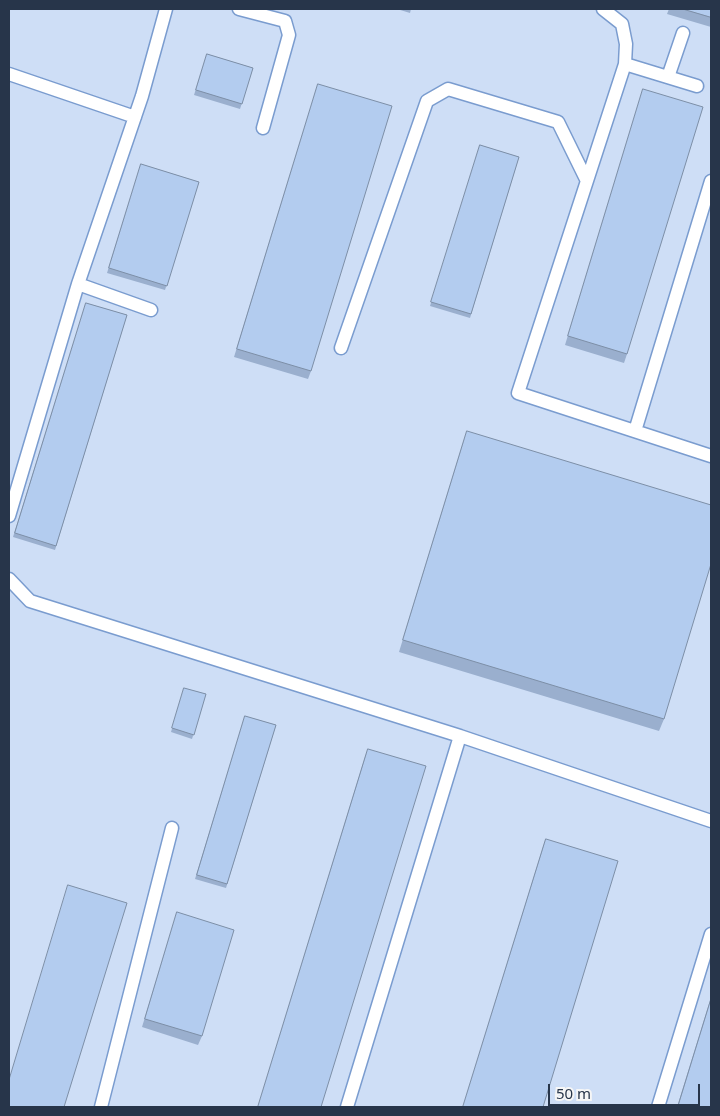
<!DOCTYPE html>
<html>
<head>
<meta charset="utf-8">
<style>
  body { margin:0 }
  #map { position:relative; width:720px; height:1116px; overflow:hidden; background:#e2e9f4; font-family:"Noto Sans",sans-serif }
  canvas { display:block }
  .frame { position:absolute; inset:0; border:10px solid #27354a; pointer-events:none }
  .scale { position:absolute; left:548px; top:1084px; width:152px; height:22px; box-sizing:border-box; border:2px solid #27354a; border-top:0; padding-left:6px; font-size:15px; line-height:18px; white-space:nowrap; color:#27354a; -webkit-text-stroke:4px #f6f6f6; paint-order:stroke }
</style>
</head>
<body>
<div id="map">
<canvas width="720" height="1116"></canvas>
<div class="frame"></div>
<div class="scale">50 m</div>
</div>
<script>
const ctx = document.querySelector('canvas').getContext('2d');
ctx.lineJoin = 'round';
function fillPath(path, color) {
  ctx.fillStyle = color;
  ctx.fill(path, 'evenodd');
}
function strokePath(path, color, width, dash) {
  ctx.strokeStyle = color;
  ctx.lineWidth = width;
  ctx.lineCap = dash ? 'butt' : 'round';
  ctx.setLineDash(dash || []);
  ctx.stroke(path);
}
fillPath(new Path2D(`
  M9,9H711V1107H9Z`), '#cedef6');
const service = new Path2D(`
  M239,9L285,21L289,35L263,128
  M603,9L622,24L626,44L625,64L518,393L711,456
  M625,64L697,86
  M9,74L135,117
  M668,77L683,33
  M78,284L151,310
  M341,348L427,101L448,89L558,122L586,179
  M635,431L711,181
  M9,516L78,284L142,96L166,9
  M9,579L30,601L460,736L347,1107
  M460,736L711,821
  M101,1107L172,828
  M658,1107L711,934`);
strokePath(service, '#7a9ccf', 15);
strokePath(service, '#fff', 12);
fillPath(new Path2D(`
  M397,9H411L410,13Z
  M669,9H711V27L667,14Z
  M207,54L253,68L240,109L194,95Z
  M318,84L311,371L308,379L234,357Z
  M643,89L627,354L624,363L565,345Z
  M480,145L519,157L470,318L430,306Z
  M141,164L199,182L165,290L107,273Z
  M86,303L127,315L55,550L13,537Z
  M467,431L664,719L659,731L399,652L463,443Z
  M184,688L206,694L192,739L171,732Z
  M245,716L276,725L226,888L195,879Z
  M368,749L321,1107H258L365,757Z
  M546,839L543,1107H463L543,847Z
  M177,912L202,1036L198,1045L142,1027Z
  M711,997V1107H677Z`), '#9aafce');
const building = new Path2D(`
  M683,9H711V17Z
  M207,54L253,68L242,104L196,90Z
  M318,84L392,106L311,371L237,349Z
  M643,89L703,107L627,354L568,336Z
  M480,145L519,157L471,314L431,302Z
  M141,164L199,182L167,286L109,268Z
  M86,303L127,315L56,546L15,533Z
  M467,431L711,505V564L664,719L403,640Z
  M184,688L206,694L194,735L172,728Z
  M245,716L276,725L227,884L197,875Z
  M368,749L426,766L321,1107H258Z
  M546,839L618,861L543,1107H463Z
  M68,885L127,903L64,1107H9V1080Z
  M177,912L234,930L202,1036L145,1019Z
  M711,999V1107H678Z`);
fillPath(building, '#b3ccef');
strokePath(building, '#7d8fa7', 1);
</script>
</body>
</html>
